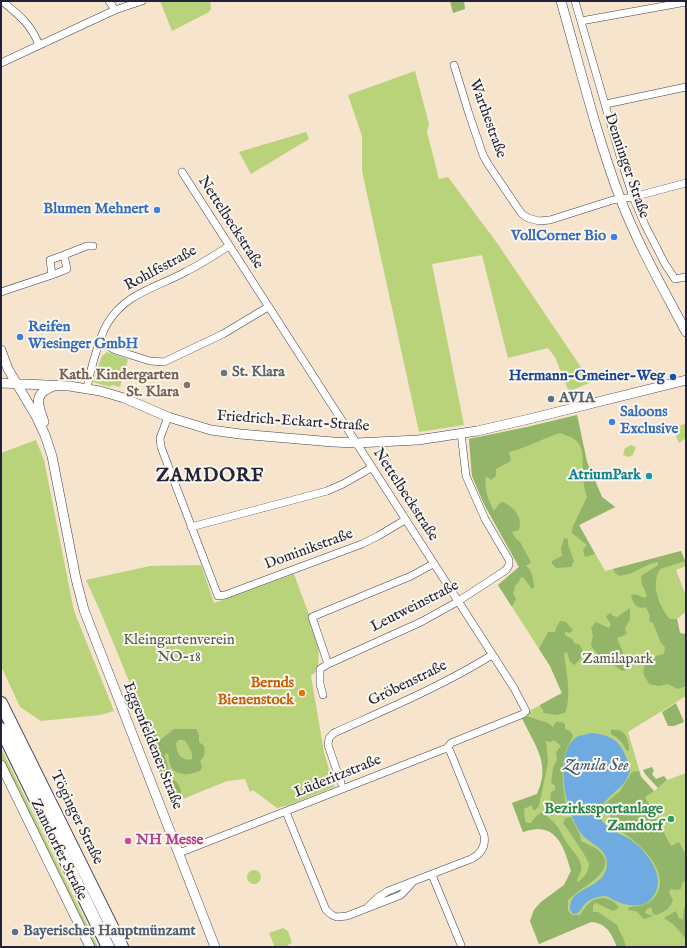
<!DOCTYPE html>
<html>
<head>
<meta charset="utf-8">
<style>
  body { margin:0 }
  #map { position:relative; width:687px; height:948px; overflow:hidden; background:#f6e4cc; font-family:"IM FELL English",serif }
  canvas { display:block }
  .frame { position:absolute; inset:0; border:2px solid #22223b; pointer-events:none }
</style>
</head>
<body>
<div id="map">
<canvas width="687" height="948"></canvas>
<div class="frame"></div>
</div>
<script>
const ctx = document.querySelector('canvas').getContext('2d');
ctx.lineJoin = 'round';
function fillPath(path, color) {
  ctx.fillStyle = color;
  ctx.fill(path, 'evenodd');
}
function strokePath(path, color, width, dash) {
  ctx.strokeStyle = color;
  ctx.lineWidth = width;
  ctx.lineCap = dash ? 'butt' : 'round';
  ctx.setLineDash(dash || []);
  ctx.stroke(path);
}
function label(font, color, halo, rows, align = 'center') {
  ctx.font = font + ' "IM FELL English",serif';
  ctx.lineWidth = 4;
  ctx.setLineDash([]);
  ctx.textBaseline = 'middle';
  ctx.strokeStyle = halo;
  ctx.fillStyle = color;
  for (const [text, x, y, turn = 0] of rows) {
    ctx.save();
    ctx.translate(x, y);
    ctx.rotate((+turn || 0) * Math.PI / 180);
    ctx.textAlign = isNaN(turn) ? turn : align;
    if (halo) ctx.strokeText(text, 0, 0);
    ctx.fillText(text, 0, 0);
    ctx.restore();
  }
}
fillPath(new Path2D(`
  M160,1H210L211,9L209,12L172,31Z
  M415,71L429,124L427,132L439,179L448,177L497,243L585,373L591,382L569,392L555,357L548,348L508,358L482,255L432,264L464,425L419,432L362,171V136L348,95Z
  M306,132L309,139L251,174L239,152Z
  M107,352L128,359L120,387L112,385L110,387L93,382L102,356Z
  M577,415L587,462L602,497L615,507L579,525L605,571L681,551L686,564V566L676,570L686,596V612L677,619L686,665V696L628,732L641,776L654,791L667,780L686,773V947H617C612,934 607,923 591,922L539,944L530,921L534,910L541,902L564,885L571,871C564,845 555,820 523,832L512,803L537,794C539,789 541,784 542,778C546,757 530,736 522,718L526,716L531,710L562,693L550,666L498,585L519,567L484,504L472,476L469,439L527,427Z
  M686,423V438L679,443L673,429Z
  M36,440L44,460L74,611L114,711L100,715L41,721L20,707L1,666V453Z
  M631,445L636,447L633,455L629,457L623,455L625,448Z
  M201,565L214,603L294,574L319,642L318,670L311,676L324,752L334,787L289,805L277,808L253,790L250,792L245,779L227,781L173,803L142,721L145,720L101,613L86,580L150,566Z
  M1,748L98,947H95L1,757Z
  M247 877a7 7 0 1 1 14 0a7 7 0 1 1-14 0Z
  M283,928L288,931L292,943L288,945V947H273L274,945L269,933Z`), '#b8d379');
fillPath(new Path2D(`
  M450,1H464L465,9L453,13Z
  M577,415L587,462L602,497L615,507L579,525L595,554L585,557L583,549L587,545L572,533L573,526L587,497L584,486L582,451L579,444L573,438L560,433C543,438 527,448 509,452L511,461L496,469V476L491,480L486,476C484,490 488,499 494,511L498,505L502,502C514,506 523,518 519,530L512,532L516,539L520,542L531,562L526,566C533,571 533,579 534,587L532,589L523,577L520,578L519,582L515,586L513,593L516,599L512,607L498,585L519,567L484,504L472,476L469,439L527,427Z
  M564,538L568,539V545L574,561L571,567L556,568L552,564V561L562,556L561,548Z
  M681,551L685,561L660,569C658,573 656,577 656,581C654,592 662,611 670,619H677L680,633L686,634V686L678,689L668,684L659,686L649,684C648,681 645,678 644,675C641,663 654,655 664,654L665,647L661,643L653,623L650,622L649,619L650,616L646,607C638,610 633,604 631,596L634,594L645,598L647,596L642,584L641,576L658,565V562L650,564L629,574L619,576L615,573L613,569Z
  M630,608V619L625,628L627,634L617,638L625,658L631,660L632,666L622,671L614,665L610,660L600,657L591,646L593,635L591,628L596,622L609,628L611,624L606,617L608,614L611,613L613,616L617,617Z
  M560,621L566,622L573,630L570,633L565,632V635L572,639L575,644H579L583,651L581,658L575,665L570,662L567,652L564,653C566,672 572,695 565,713L556,715L544,713L540,705L562,693L550,666L539,649L548,632H555L557,626Z
  M676,703L684,722L674,726H668L662,712Z
  M526,716L548,723L553,727L556,722H561L565,724V729L570,731L573,736C571,741 568,745 566,751C560,768 563,787 566,805L562,809H554L550,801L551,792L555,790V786L551,782L553,768L557,760L556,752L561,746L554,740L551,742L546,741L548,762L539,806L535,810H533L532,805L524,809L525,821L527,823H531L536,816L542,812C547,816 552,820 556,825C560,829 561,834 564,838C568,847 579,855 581,865C583,872 577,876 577,882C583,880 589,871 589,864C589,860 567,828 563,823L565,818L571,817L580,835L581,841C586,844 593,846 598,850C618,866 592,882 580,890C576,893 572,897 568,900V911L572,915H580C583,911 585,907 588,904C597,895 612,896 619,908L613,911L596,903L593,905V912H598L617,925L620,932L623,937L626,947H617C612,934 607,923 591,922L539,944L530,921L534,910L541,902L564,885L571,871C564,845 555,820 523,832L512,803L537,794C539,789 541,784 542,778C546,757 530,736 522,718Z
  M146,721L160,740L174,729H196L199,735V742L204,746C205,752 205,757 200,761L202,766L201,770C193,775 177,777 171,767C169,763 169,758 168,754L166,753L165,756L171,778C178,782 181,786 181,795L178,797H173L166,790L143,729V723ZM179,740H184C189,746 193,752 192,759C181,762 176,752 176,743Z
  M611,730C625,728 629,738 629,751L626,750C623,742 618,738 611,734Z
  M652,767L654,771L652,774L656,779L664,776L667,780L658,788L645,774L643,770Z
  M639,771L641,777L654,791L645,797L671,846L679,842L686,855V882L685,881L682,883L681,889L675,890L670,889L669,893L673,900C670,909 665,911 657,915L653,914L651,907L646,910L645,913L653,916L644,919L636,911L628,910L629,907C641,906 652,904 658,892C667,873 646,851 633,840C627,835 618,830 614,824C610,817 607,811 606,803L620,791L632,772Z
  M686,907V939L674,925L664,918L676,911L679,918L683,920L684,908Z`), '#92b569');
fillPath(new Path2D(`
  M591,733C617,735 624,746 630,770C629,774 627,779 624,783C617,792 600,801 600,814C599,818 603,823 607,826C614,832 623,835 631,840C648,852 670,881 650,900C641,908 626,906 616,901C612,900 609,896 605,896C598,896 590,899 586,903C580,908 581,914 573,914L570,910C570,906 570,902 573,898C582,886 607,885 607,863C607,847 587,843 580,832C566,812 554,758 574,739C578,735 585,735 591,733Z`), '#6fabe1');
const street = new Path2D(`
  M2,1C19,15 31,24 39,45
  M109,1L115,10
  M575,1L622,163L633,197L645,225L665,264L675,279L686,277
  M581,21L686,2
  M1,63L115,10L142,1
  M454,65L469,114L483,155L488,164L517,207L522,214L528,218L539,221L550,220L613,200L633,197L686,183
  M606,104L686,87
  M52,275L67,269L64,255L87,246H93
  M1,292L52,275L50,260L64,255
  M100,342L115,350L150,361L164,362L223,334L268,307
  M87,388C90,372 99,338 107,324C126,292 157,288 187,271C201,264 215,255 229,246
  M168,417L160,438L161,447L218,596L225,595L362,544L378,536L405,520
  M191,527L327,491L343,484L371,468
  M328,664L421,622L457,602L506,570L509,565V560L485,519L466,476L461,433
  M323,695L320,684V669L328,664L312,617L411,576L433,564
  M341,783L328,745L329,738L334,733C387,709 442,686 492,655
  M286,812L326,910L332,915L337,917L347,916L401,895L412,883
  M179,853L447,748L451,743L523,714L526,711L514,688L182,172
  M432,875L461,945
  M368,907L377,898L388,891L471,859C481,854 486,846 484,835L450,751L447,748`);
const secondary = new Path2D(`
  M561,1C580,67 596,134 620,198C638,245 663,288 686,332
  M1,350L8,369L36,416L45,435L52,456L76,579L84,610L215,947
  M1,383L69,386L100,391L124,398L168,417L211,430L240,434L333,442L356,443L418,440L477,431L525,420L686,380
  M44,422C38,404 32,394 54,386
  M1,765L90,947`);
const highway = new Path2D(`
  M1,703L122,947
  M1,729L108,947`);
strokePath(street, '#423f51', 8);
strokePath(secondary, '#423f51', 10);
strokePath(highway, '#423f51', 14);
strokePath(street, '#fff', 7);
strokePath(secondary, '#fff', 9);
strokePath(highway, '#fff', 12);
for (const [x, y, r, color] of [
  [157,210,4,"#3f7fe0"],
  [614,237,4,"#3f7fe0"],
  [20,337,4,"#3f7fe0"],
  [224,373,4,"#6b7280"],
  [673,377,4,"#1a4fb4"],
  [187,385,4,"#8d6e63"],
  [551,399,4,"#5c6f8a"],
  [612,422,4,"#3f7fe0"],
  [649,476,4,"#0f9aa8"],
  [302,693,4,"#e8710a"],
  [671,819,4,"#2e9e5b"],
  [128,841,4,"#d1479c"],
  [15,932,4,"#5c6f8a"]
]) {
  const dot = new Path2D();
  dot.arc(x, y, r, 0, 2 * Math.PI);
  ctx.fillStyle = color;
  ctx.fill(dot);
  strokePath(dot, '#fbf7ec', 1.5);
}
label('15px', '#22223b', '#fbf7ec', [
  ["Warthestraße",487,119,70],
  ["Denninger Straße",626,166,71],
  ["Nettelbeckstraße",230,223,57],
  ["Rohlfsstraße",161,269,-28],
  ["Friedrich-Eckart-Straße",293,422,4],
  ["Nettelbeckstraße",405,495,57],
  ["Dominikstraße",309,550,-20],
  ["Leutweinstraße",415,607,-27],
  ["Gröbenstraße",408,684,-26],
  ["Eggenfeldener Straße",152,746,68],
  ["Lüderitzstraße",338,777,-22],
  ["Töginger Straße",76,818,64],
  ["Zamdorfer Straße",58,850,64]
]);
label('bold 15px', '#366cbe', '#fbf7ec', [
  ["Blumen Mehnert",149,210],
  ["VollCorner Bio",606,237],
  ["Reifen",28,328,"left"],
  ["Wiesinger GmbH",28,345,"left"],
  ["Saloons",620,413,"left"],
  ["Exclusive",620,430,"left"]
], 'right');
label('bold 15px', '#5b616d', '#fbf7ec', [
  ["St. Klara",232,373]
], 'left');
label('bold 15px', '#785e54', '#fbf7ec', [
  ["Kath. Kindergarten",179,376],
  ["St. Klara",179,393]
], 'right');
label('bold 15px', '#164399', '#fbf7ec', [
  ["Hermann-Gmeiner-Weg",665,377]
], 'right');
label('bold 15px', '#4e5e75', '#fbf7ec', [
  ["AVIA",559,399],
  ["Bayerisches Hauptmünzamt",23,932]
], 'left');
label('bold 15px', '#0d838f', '#fbf7ec', [
  ["AtriumPark",641,476]
], 'right');
label('15px', '#4f574e', '#fbf7ec', [
  ["Kleingartenverein",179,641],
  ["NO-18",179,658],
  ["Zamilapark",618,660]
]);
label('bold 15px', '#c56008', '#fbf7ec', [
  ["Bernds",294,684],
  ["Bienenstock",294,701]
], 'right');
label('bold 15px', '#27864d', '#fbf7ec', [
  ["Bezirkssportanlage",663,810],
  ["Zamdorf",663,827]
], 'right');
label('bold 15px', '#b23c85', '#fbf7ec', [
  ["NH Messe",136,841]
], 'left');
label('italic 16px', '#41597d', '#fbf7ec', [
  ["Zamila See",596,767]
]);
ctx.letterSpacing = '1px';
label('bold 19px', '#22223b', '#fbf7ec', [
  ["ZAMDORF",210,477]
]);
ctx.letterSpacing = '0px';
</script>
</body>
</html>
